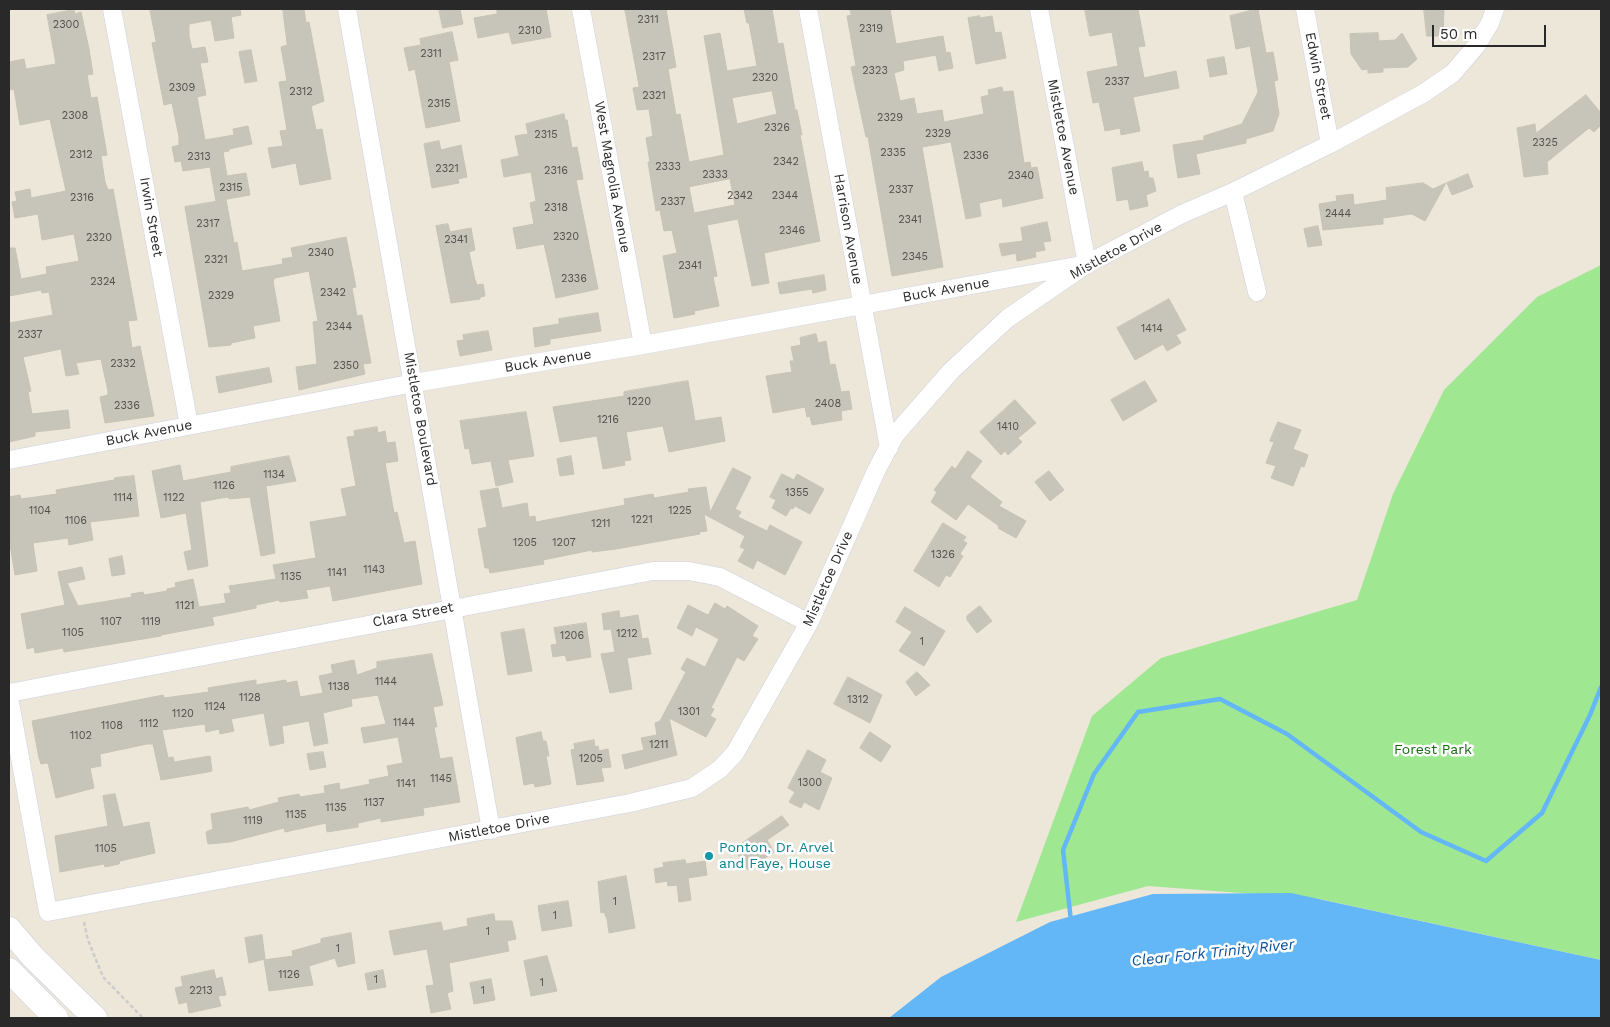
<!DOCTYPE html>
<html>
<head>
<meta charset="utf-8">
<style>
  body { margin:0 }
  #map { position:relative; width:1610px; height:1027px; overflow:hidden; background:#ece7d9; font-family:"Work Sans",sans-serif }
  canvas { display:block }
  .frame { position:absolute; inset:0; border:10px solid #292929; pointer-events:none }
  .scale { position:absolute; left:1432px; top:25px; width:114px; height:22px; box-sizing:border-box; border:2px solid #292929; border-top:0; padding-left:6px; font-size:15px; line-height:18px; white-space:nowrap; color:#292929; -webkit-text-stroke:4px #fff; paint-order:stroke }
</style>
</head>
<body>
<div id="map">
<canvas width="1610" height="1027"></canvas>
<div class="frame"></div>
<div class="scale">50 m</div>
</div>
<script>
const ctx = document.querySelector('canvas').getContext('2d');
ctx.lineJoin = 'round';
function fillPath(path, color) {
  ctx.fillStyle = color;
  ctx.fill(path, 'evenodd');
}
function strokePath(path, color, width, dash) {
  ctx.strokeStyle = color;
  ctx.lineWidth = width;
  ctx.lineCap = dash ? 'butt' : 'round';
  ctx.setLineDash(dash || []);
  ctx.stroke(path);
}
function label(font, color, halo, rows, align = 'center') {
  ctx.font = font + ' "Work Sans",sans-serif';
  ctx.lineWidth = 5;
  ctx.setLineDash([]);
  ctx.textBaseline = 'middle';
  ctx.strokeStyle = halo;
  ctx.fillStyle = color;
  for (const [text, x, y, turn = 0] of rows) {
    ctx.save();
    ctx.translate(x, y);
    ctx.rotate((+turn || 0) * Math.PI / 180);
    ctx.textAlign = isNaN(turn) ? turn : align;
    if (halo) ctx.strokeText(text, 0, 0);
    ctx.fillText(text, 0, 0);
    ctx.restore();
  }
}
fillPath(new Path2D(`
  M1601,265V960L1320,899L1148,886L1016,922L1092,716L1161,658L1357,600L1393,494L1444,390L1537,297Z`), '#a0e791');
fillPath(new Path2D(`
  M1291,893L1601,960V1018H889L941,977L1050,922L1153,894Z`), '#64b7f6');
strokePath(new Path2D(`
  M1071,921L1063,850L1094,774L1138,712L1220,699L1287,734L1421,832L1486,861L1542,813L1590,715L1601,687`), '#64b7f6', 4.5);
const building = new Path2D(`
  M150,9H240L241,15L231,17L234,38L215,41L211,20L189,24V36L192,49L205,47L208,62L200,63L206,95L197,97L205,140L234,135L233,129L248,126L252,144L229,149V151L223,152L227,176L246,173L250,195L216,201L210,167L183,171L181,161L175,162L172,147L179,145V137L172,103L164,105L152,43L156,42Z
  M283,9H304L306,23L309,22L324,101L311,106L316,130L322,129L331,179L300,185L296,163L272,168L268,148L283,146L280,131L287,130L279,82L287,81L281,47L287,45Z
  M439,9H460L463,24L443,28Z
  M497,9H546L551,37L512,44L509,32L478,38L474,18L497,14Z
  M625,9H666L676,67L668,69L676,115L680,114L689,162L724,155L704,36L720,33L727,71L757,66L749,23H747L744,9H772L778,44L783,43L795,110H797L802,135H800L820,241L764,253L769,283L752,286L738,219L707,225L717,276L713,277L719,306L694,311L695,314L674,318L663,256L677,253L672,230L664,231L660,210L656,211L648,162H650L646,138L653,136L649,109L637,110L633,88L639,87ZM772,91L777,114L737,124L732,98ZM730,179L735,205L694,213L689,187Z
  M850,9H890L896,44L943,36L946,53L950,52L953,68L939,71L936,55L903,61L904,70L894,73L900,101L914,98L917,114L942,110L944,122L984,114L981,97L989,95L988,90L1002,87L1003,92L1013,91L1024,163L1030,162L1031,168L1037,167L1043,198L1003,207L1002,198L979,203L981,216L966,219L951,142L922,147L943,267L892,276L868,137H866L851,67L856,66L847,16L851,15Z
  M1085,9H1138L1145,46L1138,47L1144,78L1176,71L1179,88L1133,97L1140,131L1121,135L1120,128L1105,131L1099,102L1093,103L1087,72L1118,66L1112,32L1090,36Z
  M1258,9L1266,53L1273,52L1278,80L1274,81L1279,114L1273,131L1246,139V143L1196,154L1200,174L1178,178L1173,145L1204,140V136L1242,124L1258,92L1250,46L1236,49L1230,16Z
  M1424,9H1444L1443,36H1427Z
  M74,10L75,14L81,12L89,49L93,74L87,75L91,98L97,97L107,155L101,156L105,182L108,190L113,189L137,320L128,321L132,348L140,346L154,416L105,423L100,397L108,395V391L101,359L76,363L79,374L66,376L61,349L23,357L31,391L28,392L32,414L68,410L70,428L35,432V436L9,442V323L53,315L49,292L42,293L41,290L9,296V248H15L21,279L47,274L46,267L79,261L74,234L42,240L38,214L15,218L12,202L17,201L15,192L30,189L31,198L66,191L50,119L20,125L14,89L9,90V62L24,59L26,69L56,64L47,15Z
  M980,16V18L992,16L995,33L1001,32L1006,58L976,64L968,18Z
  M452,32L458,60L449,62L460,121L426,128L415,69L409,71L404,48L421,45L420,39Z
  M1378,33L1379,41L1395,40L1402,33L1417,59L1408,67L1383,68V72L1368,73V69L1362,70L1351,54L1350,34Z
  M251,50L257,81L245,83L239,52Z
  M1224,57L1227,74L1210,77L1207,60Z
  M1586,95L1601,113V125L1594,132L1589,128L1547,162L1548,174L1524,177L1517,128L1535,124L1536,133Z
  M564,114L565,120H567L572,148L577,147L583,179L576,180L598,289L556,298L544,244L517,249L513,228L534,224L530,203L536,201L531,172L504,177L501,160L519,156L515,136L528,134L526,124Z
  M439,141L441,150L461,145L467,177L458,179L459,183L432,188L424,144Z
  M1142,162L1144,172L1148,171L1149,178H1153L1156,191L1146,195L1148,206L1130,210L1128,199L1117,201L1112,168Z
  M1468,174L1473,187L1452,195L1447,183Z
  M1423,183L1433,189L1446,183L1425,221L1412,214L1383,218V224L1323,230L1319,204L1337,201L1336,196L1353,194L1354,205L1387,200L1386,188Z
  M226,200L234,243L237,242L242,271L283,264L282,259L293,257L291,248L346,237L356,287L352,288L357,316L362,315L371,363L363,364L365,374L299,390L296,367L317,364L313,322L318,321L309,271L275,278L273,281L280,321L253,326L255,338L231,343V345L209,347L185,207Z
  M1047,222L1051,241L1043,242L1045,250L1035,252L1036,257L1017,261L1016,253L1002,256L999,244L1023,241L1021,228Z
  M448,224L450,232L471,228L475,250L469,252L475,280L477,285L483,284L485,296L480,297V299L451,303L436,226Z
  M1318,226L1322,245L1308,247L1304,229Z
  M824,275L826,290L813,293L812,289L780,294L778,283Z
  M1169,299L1186,330L1176,335L1181,343L1167,351L1163,344L1135,360L1117,328Z
  M598,313L601,331L550,339V344L535,347L533,328L559,324V319Z
  M488,331L492,350L460,356L457,341L464,340L463,335Z
  M816,334L818,343L826,341L830,365L835,364L841,392L849,391L852,409L841,411L842,420L812,425L810,416L807,417L805,407L773,413L766,376L792,372L790,361H794L791,347L801,345L800,338Z
  M269,368L272,382L219,393L216,377Z
  M688,381L695,421L721,417L725,441L669,452L663,426L626,432L631,460L624,461L625,465L603,469L597,436L560,442L553,407L624,396V392Z
  M1145,381L1157,401L1123,421L1111,400Z
  M1015,400L1036,423L1018,438L1022,442L1008,455L1005,451L1001,455L980,432Z
  M526,412L534,456L508,460L513,482L496,486L491,461L472,464L469,448L465,449L460,421Z
  M1278,422L1301,430L1293,449L1308,455L1304,467L1301,466L1293,486L1271,478L1276,466L1266,463L1274,442L1270,441Z
  M377,427L378,433L385,431L387,443L395,442L398,461L385,463L394,513L397,512L404,543L415,541L422,584L333,601L330,586L306,590L308,598L280,602L279,600L256,605V608L212,617L214,625L161,635V636L64,652L63,648L35,653L34,647L27,649L21,614L65,605L58,572L82,567L85,579L67,583L78,606L132,597L131,594L143,592L144,595L167,591V589L176,587L175,583L193,579L199,607L226,603L224,594L231,593L229,586L276,579L273,565L316,558L310,522L347,516L341,489L356,486L347,437L355,436L354,431Z
  M968,451L982,461L970,477L1002,502L999,506L1026,521L1016,538L998,528L999,526L968,504L956,520L931,502L937,492L934,490L952,466L955,469Z
  M289,456L296,481L266,486L275,553L261,556L250,497L230,499L227,497L200,502L208,566L188,570L184,552L192,550L186,513L161,518L152,471L180,465L183,481L231,472V467Z
  M571,456L574,474L560,476L557,459Z
  M733,468L751,477L735,509L741,512L738,517L767,531L770,525L802,542L785,575L757,560L753,569L738,561L745,549L740,547L745,536L704,514L707,531L699,532L700,534L616,549L592,552V550L543,560L544,564L490,573L489,568H485L478,529L487,527L480,491L498,488L502,508L527,503L529,517L535,516L536,522L625,505L624,499L653,494L654,498L689,492L688,489L706,487L710,512Z
  M1049,471L1064,490L1050,501L1035,482Z
  M782,474L794,480L797,474L824,489L810,514L795,506L793,509L791,508L786,516L772,508L776,500L770,497Z
  M134,476L139,516L90,522L93,540L69,545L68,538L33,543L37,571L15,575L9,538V497L20,495L21,499L57,494L56,490L114,480L115,478Z
  M943,523L966,537L963,541L967,543L960,554L963,556L950,577L946,575L939,587L914,571Z
  M122,556L125,574L112,576L109,559Z
  M715,603L725,609L727,606L758,626L752,636L758,639L744,661L737,657L711,708L714,709L710,716L716,719L706,737L669,718L677,755L625,769L622,755L644,750L641,738L657,735L655,723L660,721L686,672L681,669L687,658L705,667L719,639L696,627L692,636L677,628L688,605L708,615Z
  M980,606L992,621L977,633L967,620V616Z
  M905,607L945,631L924,666L899,651L912,632L896,622Z
  M619,611L620,618L638,615L642,639L648,638L651,654L627,658L632,689L610,693L601,654L615,652L611,629L604,630L602,614Z
  M586,623L591,657L567,661L565,655L553,657L551,645L557,644L554,628Z
  M524,629L532,671L508,675L501,633Z
  M432,654L443,705L433,707L437,727H434L440,759L452,757L460,802L423,808L424,815L381,822V818L358,823V827L327,832L326,823L285,832L284,828L230,842L208,844L206,832L213,829L211,814L248,807L249,810L279,802L278,798L299,794L300,797L325,793L324,786L339,783L340,790L370,784L369,780L389,776L387,766L403,763L398,737L364,743L361,728L386,724L378,695L351,699L352,706L323,713L328,743L314,746L309,721L282,726L284,743L270,746L264,713L231,719L234,731L220,734L219,729L206,732L205,724L162,730L168,758L173,757L174,762L210,756L212,771L208,772L161,780L153,744H147L100,754L101,766L90,768L94,788L56,798L48,763L41,764L39,758L32,721L163,695L164,698L209,692L208,688L256,680V685L286,680V683L297,681L300,697L323,693L319,676L333,673L331,665L354,660L357,675L377,668V662Z
  M917,672L930,685L916,696L906,682Z
  M848,677L882,695L870,723L834,704Z
  M541,732L543,741H546L549,756H546L551,784L535,787L534,783L524,785L516,738Z
  M870,732L891,746L881,762L860,748Z
  M594,740L595,747L598,746L599,751L608,749L611,767L601,768L604,781L577,785L571,750L575,749L574,744Z
  M808,750L826,760L820,772L832,778L819,810L804,802L801,808L789,802L795,792L788,788Z
  M323,752L326,767L310,770L307,754Z
  M115,794L123,827L149,822L155,853L120,861L119,864L105,867L104,864L60,872L55,836L108,826L103,796Z
  M782,816L789,825L767,840L774,852L748,870L734,849Z
  M685,860L686,864L705,861L707,875L688,878L691,900L679,902L677,885L668,886L667,881L656,883L654,869L664,867L663,863Z
  M626,876L635,928L609,933L607,919L604,912L601,913L598,882Z
  M568,901L572,926L542,931L538,906Z
  M494,914L495,921H512L516,939L507,941L509,951L449,963L453,991L447,993L451,1009L431,1013L426,986L434,985L427,949L394,955L389,931L441,922L443,931L468,926L467,919Z
  M351,933L355,963L338,967L335,958L309,966L313,985L269,991L264,960L293,956L292,951L321,943V939Z
  M262,935L265,959L249,963L245,938Z
  M547,956L557,991L531,996L524,961Z
  M214,970L216,979L222,977L226,995L218,996L221,1006L189,1013L187,1002L179,1004L175,988L183,986L181,977Z
  M383,970L386,987L368,990L365,974Z
  M491,979L495,1000L474,1004L470,983Z`);
fillPath(building, '#c7c4b9');
strokePath(building, '#c7c3b3', 1);
const minor = new Path2D(`
  M112,9L189,425
  M347,9L491,830
  M581,9L643,345
  M808,9L889,448
  M1305,9L1330,144
  M1233,192L1257,292
  M9,460L414,383L643,345L1087,264L1039,9
  M9,693L653,571H689L720,577L809,623
  M9,697L48,912L630,803L692,788L720,769L735,753L809,623L876,471L895,435L951,371L1008,318L1087,264L1182,214L1233,192L1330,144L1424,93L1453,73L1476,46L1490,23L1495,9`);
const secondary = new Path2D(`
  M9,929L33,957L95,1018
  M9,970L56,1018`);
strokePath(minor, '#cecfe3', 19);
strokePath(secondary, '#cecfe3', 25);
strokePath(new Path2D(`
  M84,922L88,940L103,977L143,1018`), '#ccc', 2.5, [4, 2.5]);
strokePath(minor, '#fff', 18);
strokePath(secondary, '#fff', 24);
for (const [x, y, r, color] of [
  [709,856,5,"#0f9aa8"]
]) {
  const dot = new Path2D();
  dot.arc(x, y, r, 0, 2 * Math.PI);
  ctx.fillStyle = color;
  ctx.fill(dot);
  strokePath(dot, '#fff', 2);
}
label('11px', '#50504d', null, [
  ["2311",648,20],
  ["2300",66,25],
  ["2319",871,29],
  ["2310",530,31],
  ["2311",431,54],
  ["2317",654,57],
  ["2323",875,71],
  ["2320",765,78],
  ["2337",1117,82],
  ["2309",182,88],
  ["2312",301,92],
  ["2321",654,96],
  ["2315",439,104],
  ["2308",75,116],
  ["2329",890,118],
  ["2326",777,128],
  ["2329",938,134],
  ["2315",546,135],
  ["2325",1545,143],
  ["2335",893,153],
  ["2312",81,155],
  ["2336",976,156],
  ["2313",199,157],
  ["2342",786,162],
  ["2333",668,167],
  ["2321",447,169],
  ["2316",556,171],
  ["2333",715,175],
  ["2340",1021,176],
  ["2315",231,188],
  ["2337",901,190],
  ["2342",740,196],
  ["2344",785,196],
  ["2316",82,198],
  ["2337",673,202],
  ["2318",556,208],
  ["2444",1338,214],
  ["2341",910,220],
  ["2317",208,224],
  ["2346",792,231],
  ["2320",566,237],
  ["2320",99,238],
  ["2341",456,240],
  ["2340",321,253],
  ["2345",915,257],
  ["2321",216,260],
  ["2341",690,266],
  ["2336",574,279],
  ["2324",103,282],
  ["2342",333,293],
  ["2329",221,296],
  ["2344",339,327],
  ["1414",1152,329],
  ["2337",30,335],
  ["2332",123,364],
  ["2350",346,366],
  ["1220",639,402],
  ["2408",828,404],
  ["2336",127,406],
  ["1216",608,420],
  ["1410",1008,427],
  ["1134",274,475],
  ["1126",224,486],
  ["1355",797,493],
  ["1114",123,498],
  ["1122",174,498],
  ["1104",40,511],
  ["1225",680,511],
  ["1221",642,520],
  ["1106",76,521],
  ["1211",601,524],
  ["1205",525,543],
  ["1207",564,543],
  ["1326",943,555],
  ["1143",374,570],
  ["1141",337,573],
  ["1135",291,577],
  ["1121",185,606],
  ["1107",111,622],
  ["1119",151,622],
  ["1105",73,633],
  ["1212",627,634],
  ["1206",572,636],
  ["1",922,642],
  ["1144",386,682],
  ["1138",339,687],
  ["1128",250,698],
  ["1312",858,700],
  ["1124",215,707],
  ["1301",689,712],
  ["1120",183,714],
  ["1144",404,723],
  ["1112",149,724],
  ["1108",112,726],
  ["1102",81,736],
  ["1211",659,745],
  ["1205",591,759],
  ["1145",441,779],
  ["1300",810,783],
  ["1141",406,784],
  ["1137",374,803],
  ["1135",336,808],
  ["1135",296,815],
  ["1119",253,821],
  ["1105",106,849],
  ["1",615,902],
  ["1",555,916],
  ["1",488,932],
  ["1",338,949],
  ["1126",289,975],
  ["1",376,980],
  ["1",542,983],
  ["2213",201,991],
  ["1",483,991]
]);
label('14px', '#292929', '#fff', [
  ["Edwin Street",1318,76,79],
  ["Mistletoe Avenue",1063,137,79],
  ["West Magnolia Avenue",612,177,80],
  ["Irwin Street",151,217,80],
  ["Harrison Avenue",848,229,80],
  ["Mistletoe Drive",1116,251,-29],
  ["Buck Avenue",946,290,-10],
  ["Buck Avenue",548,361,-9],
  ["Mistletoe Boulevard",420,419,80],
  ["Buck Avenue",149,433,-11],
  ["Mistletoe Drive",828,579,-66],
  ["Clara Street",413,615,-11],
  ["Mistletoe Drive",499,828,-11]
]);
label('14px', '#186915', '#fff', [
  ["Forest Park",1433,750]
]);
label('14px', '#0d838f', '#fff', [
  ["Ponton, Dr. Arvel",719,848],
  ["and Faye, House",719,864]
], 'left');
label('italic 15px', '#0551a0', '#fff', [
  ["Clear Fork Trinity River",1213,953,-6]
]);
</script>
</body>
</html>
